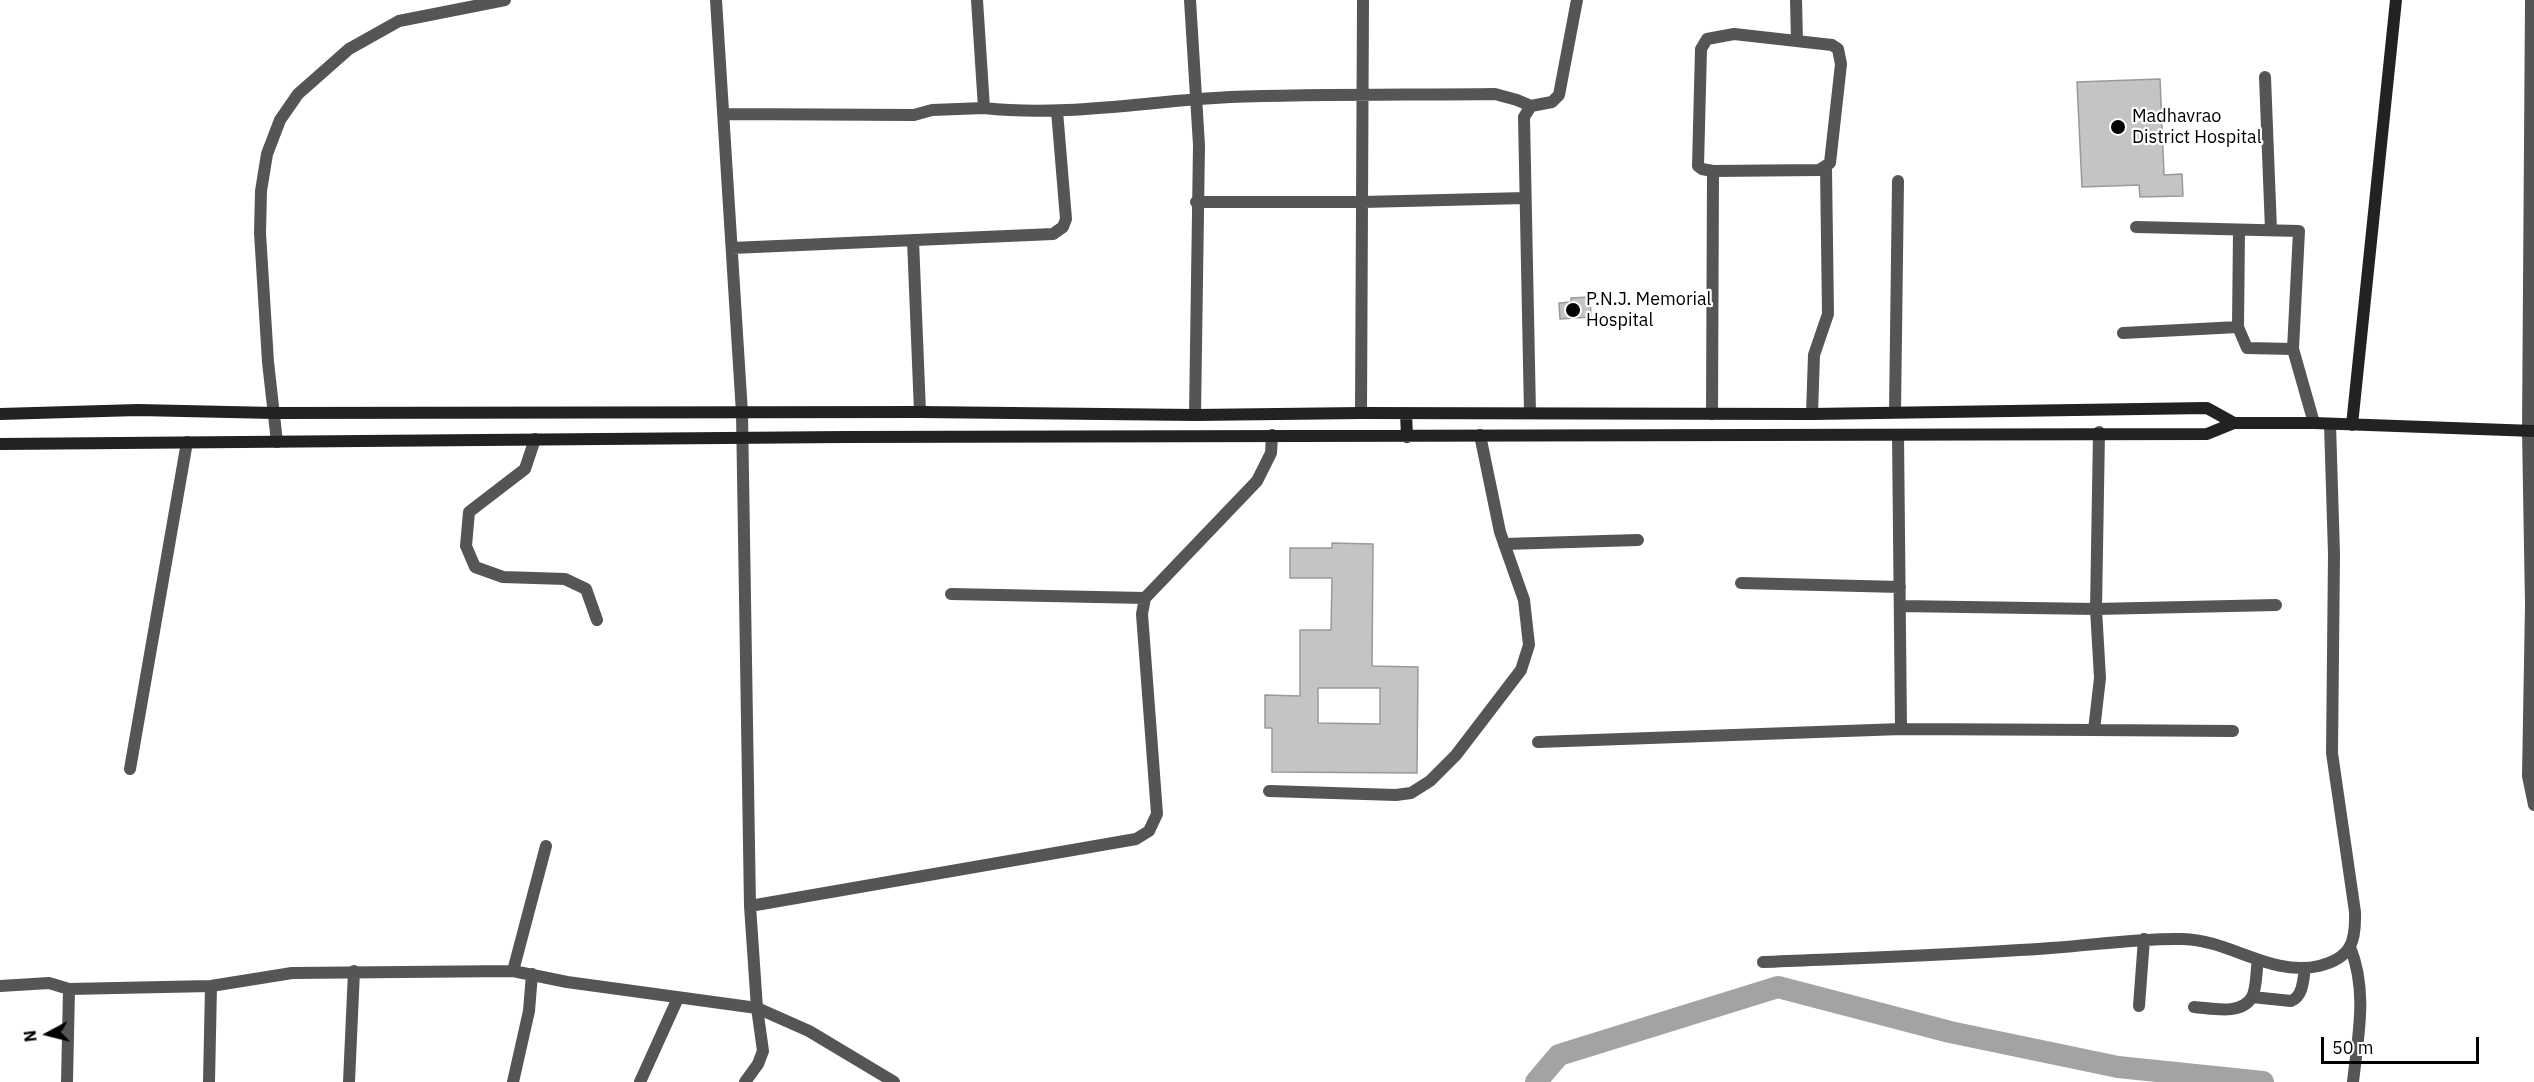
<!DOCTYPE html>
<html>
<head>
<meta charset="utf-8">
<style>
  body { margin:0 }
  #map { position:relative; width:2534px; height:1082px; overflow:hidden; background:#fff; font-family:"IBM Plex Sans",sans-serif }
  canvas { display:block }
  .north { position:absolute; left:18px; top:1004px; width:60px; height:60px; -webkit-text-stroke:4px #fff; paint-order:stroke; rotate:263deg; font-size:16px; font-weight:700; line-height:24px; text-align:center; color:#000 }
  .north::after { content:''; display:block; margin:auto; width:21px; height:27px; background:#000; clip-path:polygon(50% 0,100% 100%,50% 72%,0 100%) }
  .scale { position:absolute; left:2321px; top:1037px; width:158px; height:27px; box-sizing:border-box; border:3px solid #000; border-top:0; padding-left:8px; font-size:18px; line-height:21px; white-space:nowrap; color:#000; -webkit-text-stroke:4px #fff; paint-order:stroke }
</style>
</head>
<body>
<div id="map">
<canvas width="2534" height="1082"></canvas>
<div class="north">N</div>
<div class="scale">50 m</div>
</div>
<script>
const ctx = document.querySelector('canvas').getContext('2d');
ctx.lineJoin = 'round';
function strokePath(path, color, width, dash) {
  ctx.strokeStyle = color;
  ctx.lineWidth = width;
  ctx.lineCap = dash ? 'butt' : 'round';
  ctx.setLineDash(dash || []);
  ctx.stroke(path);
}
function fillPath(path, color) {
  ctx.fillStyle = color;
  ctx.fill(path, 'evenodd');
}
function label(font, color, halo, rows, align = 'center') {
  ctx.font = font + ' "IBM Plex Sans",sans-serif';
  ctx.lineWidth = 4.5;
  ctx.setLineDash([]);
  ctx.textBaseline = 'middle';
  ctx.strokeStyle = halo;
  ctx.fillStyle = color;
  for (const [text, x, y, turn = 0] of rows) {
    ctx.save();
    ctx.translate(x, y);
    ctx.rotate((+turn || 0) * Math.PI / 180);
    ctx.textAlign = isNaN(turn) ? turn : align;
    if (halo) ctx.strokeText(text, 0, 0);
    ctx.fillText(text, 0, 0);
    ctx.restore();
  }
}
strokePath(new Path2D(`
  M1536,1082L1559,1055L1778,987L1950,1032L2118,1067L2263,1082`), '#a3a3a3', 22);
const building = new Path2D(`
  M2160,79L2164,175L2182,174L2183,196L2140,197L2139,185L2082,187L2077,82Z
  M1590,297L1591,317L1560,319L1559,303L1571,302V298Z
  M1332,543L1373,544L1372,666L1418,667L1417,773L1272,772V728H1265V695L1300,696V630H1331L1332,578H1290V548H1332ZM1318,688H1380V724L1318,723Z`);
fillPath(building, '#c4c4c4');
strokePath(building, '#999', 1.5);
strokePath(new Path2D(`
  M2265,77L2271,230
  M2136,227L2299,231L2293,349L2314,423
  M2239,230L2238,327L2247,348L2293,349
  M2123,333L2238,327
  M535,439L525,469L469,512L466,546L475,567L503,577L565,579L586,589L597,620
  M277,442L268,362L260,233L261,191L267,154L280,120L298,94L349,49L399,21L505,0
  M1504,544L1638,540
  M1269,791L1396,795L1411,793L1430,781L1456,755L1521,670L1529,645L1524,600L1500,532L1480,435
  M757,1008L809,1031L894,1082`), '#555', 12);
strokePath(new Path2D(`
  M716,0L742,413L750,906L757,1008L763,1051L758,1064L745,1082
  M1190,0L1199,145L1195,415
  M1796,0L1797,41
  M2531,0L2528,431L2531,605L2528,776L2534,805
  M1734,34L1832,45L1838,49L1841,64L1830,163L1819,170L1713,171L1702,169L1698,166L1701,49L1707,39Z
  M984,108C1066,117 1148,101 1230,97C1318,94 1407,95 1495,94L1517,100L1531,106
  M724,114L914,115L932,110L984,108L977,0
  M1196,202H1363L1525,198
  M913,240L920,412
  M732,248L1053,234L1063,227L1066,219L1057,111
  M1895,412L1898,181
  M1361,413L1363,0
  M1530,413L1524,117L1531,106L1552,102L1559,95L1577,0
  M1712,414L1713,171
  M1812,414L1814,355L1828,314L1826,168
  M1741,583L1900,587
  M951,594L1145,598
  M1900,606L2096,609L2099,432
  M1901,729L2094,730
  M2233,731L2094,730L2100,678L2096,609L2276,605
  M1538,742L1901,729L1898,435
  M130,769L187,442
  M750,906L1136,839L1149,831L1157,814L1142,614L1145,598L1257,481L1271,453L1272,435
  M2350,947C2368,991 2358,1036 2353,1082
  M1763,962C1859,958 1955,955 2051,948C2095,945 2138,938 2183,939C2230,940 2271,977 2319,966C2351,958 2356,942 2355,912L2332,753L2334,554L2330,424
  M513,971L546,846
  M0,986L49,983L69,989L211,986L292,973L513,971L567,982L757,1008
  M2252,997L2291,1001C2303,996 2303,981 2305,968
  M2139,1006L2144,939
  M2194,1007C2211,1008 2241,1016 2252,997C2257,988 2256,970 2258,960
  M67,1082L69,989
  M209,1082L211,986
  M349,1082L354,971
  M513,1082L529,1011L532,974
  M640,1082L678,998`), '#555', 12);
strokePath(new Path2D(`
  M1406,413L1407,437
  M0,414L138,410L274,413L920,412L1195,415L1361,413L1812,414L2207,408L2234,423
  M2352,425L2396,0
  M0,444L844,437L2207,434L2234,423H2314L2534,431`), '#222', 12);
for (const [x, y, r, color] of [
  [2118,127,8,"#000"],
  [1573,310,8,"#000"]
]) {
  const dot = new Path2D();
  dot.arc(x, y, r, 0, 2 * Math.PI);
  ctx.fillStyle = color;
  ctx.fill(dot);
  strokePath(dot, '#fff', 2);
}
label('18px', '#000', '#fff', [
  ["Madhavrao",2132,117],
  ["District Hospital",2132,138],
  ["P.N.J. Memorial",1586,300],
  ["Hospital",1586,321]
], 'left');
</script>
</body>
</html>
